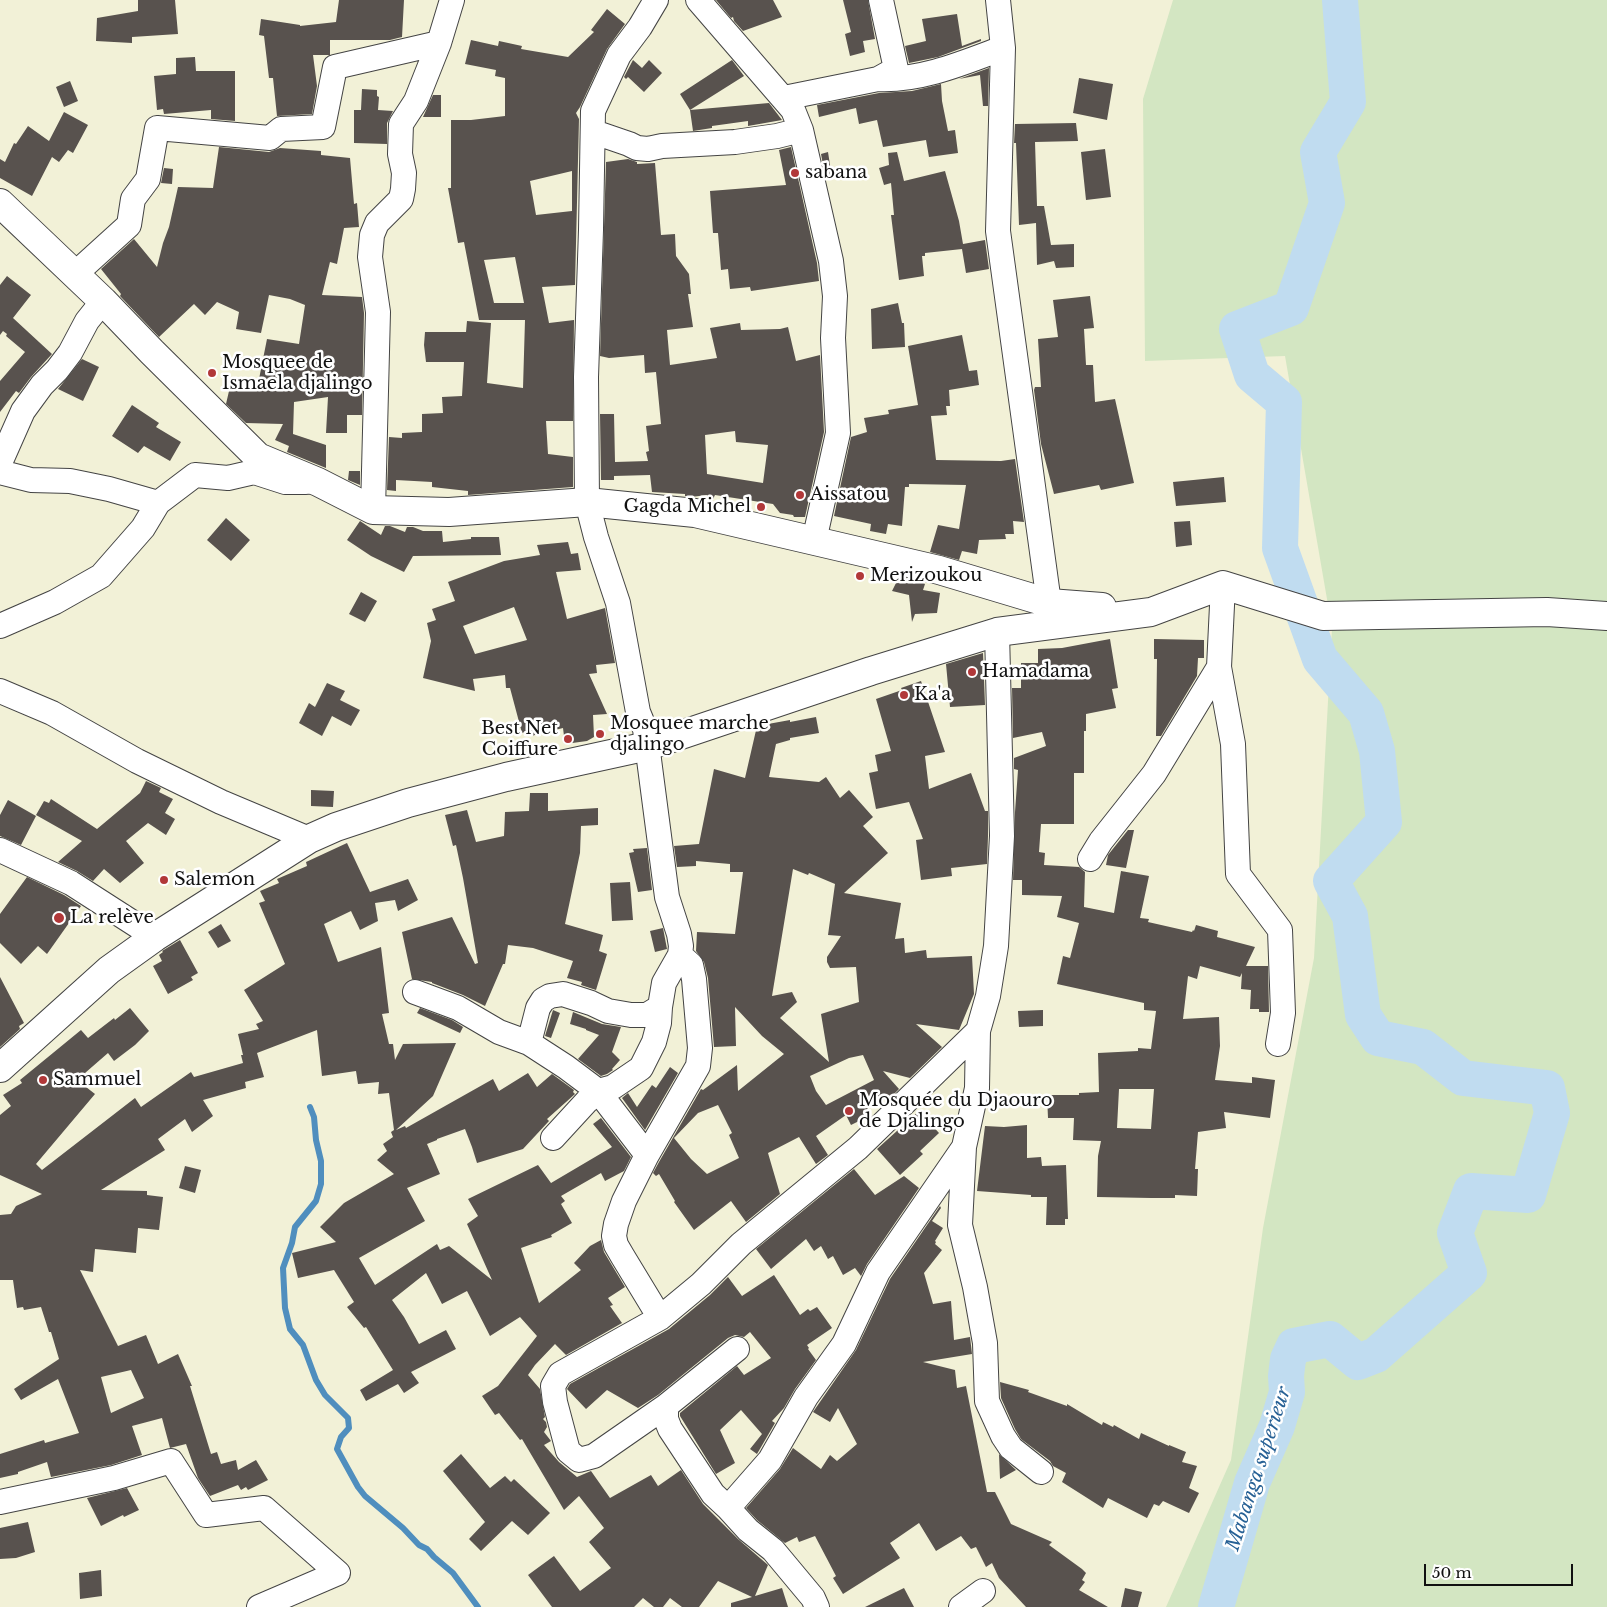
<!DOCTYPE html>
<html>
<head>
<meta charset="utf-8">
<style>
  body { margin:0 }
  #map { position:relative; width:1607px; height:1607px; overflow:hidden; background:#fefcf6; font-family:"Libre Baskerville",serif }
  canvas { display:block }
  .scale { position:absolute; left:1424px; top:1564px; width:149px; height:22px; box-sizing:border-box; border:2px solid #111; border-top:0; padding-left:6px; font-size:15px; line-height:18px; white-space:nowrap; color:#111; -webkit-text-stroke:4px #fff; paint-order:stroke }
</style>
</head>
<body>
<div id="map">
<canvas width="1607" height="1607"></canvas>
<div class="scale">50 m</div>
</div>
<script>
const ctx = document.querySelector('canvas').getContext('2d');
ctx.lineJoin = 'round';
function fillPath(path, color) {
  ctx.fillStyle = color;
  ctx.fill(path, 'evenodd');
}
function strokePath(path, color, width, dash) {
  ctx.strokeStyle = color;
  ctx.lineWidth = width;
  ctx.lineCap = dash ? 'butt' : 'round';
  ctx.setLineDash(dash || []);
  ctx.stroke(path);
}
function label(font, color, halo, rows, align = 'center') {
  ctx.font = font + ' "Libre Baskerville",serif';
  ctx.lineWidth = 5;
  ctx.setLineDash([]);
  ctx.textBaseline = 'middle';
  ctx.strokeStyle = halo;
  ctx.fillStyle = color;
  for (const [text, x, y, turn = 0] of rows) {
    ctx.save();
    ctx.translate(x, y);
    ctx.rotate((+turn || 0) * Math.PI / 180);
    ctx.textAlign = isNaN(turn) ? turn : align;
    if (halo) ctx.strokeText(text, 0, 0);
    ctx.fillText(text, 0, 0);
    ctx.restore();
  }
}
fillPath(new Path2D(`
  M0,0H1607V1607H0Z`), '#f2f1d7');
fillPath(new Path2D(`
  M1173,0H1607V1607H1166L1231,1460L1263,1228L1314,958L1332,628L1285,356L1145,361L1143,99Z`), '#d3e6c2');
strokePath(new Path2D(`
  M310,1107L314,1117L316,1140L321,1161V1184L316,1201L295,1227L292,1243L283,1268L285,1308L290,1329L303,1345L316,1380L325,1395L348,1418L349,1428L341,1437L337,1449L358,1487L365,1496L403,1528L419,1545L427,1549L434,1557L453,1573L478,1607`), '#4f8ebe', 6);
strokePath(new Path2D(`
  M1216,1607L1252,1483L1277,1426L1287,1392L1286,1376L1288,1359L1294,1346L1330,1339L1358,1362L1376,1355L1469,1273L1455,1233L1471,1191L1528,1195L1552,1113L1547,1088L1463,1078L1423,1047L1378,1038L1363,1015L1350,916L1331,881L1384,822L1377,751L1366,713L1320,659L1280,548L1284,402L1252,375L1237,329L1291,308L1327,203L1318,152L1348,102L1340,0`), '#c0dcf0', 36);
fillPath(new Path2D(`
  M138,0H175L178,34L132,37V43L96,41L97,18L138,11Z
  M339,0H404L402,37L390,40H330V55H313L317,86L312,114L277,116L273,78H269L264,36L259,35L261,19L300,25V26L336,22Z
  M716,0H773L782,17L743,31L734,21L733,17L731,18Z
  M843,0H868L875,39L863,41L865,52L850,56L845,34L851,32Z
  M607,9L625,24L607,49L580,107L576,113L579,119L575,285L542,287L549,323L574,320L573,421H546L548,454L573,457V487L468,495V491L432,487V482L396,480V491L387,490L389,437L402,438V433L422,432V414L443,413L442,397L462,396L464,362H426L424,345L425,332H466L467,321L491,323L487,383L523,388L525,320H479L464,242L458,243L448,188H451V120H471L505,116V78L495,76L496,70L465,64L471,40L498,46L499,41L522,46L521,49L568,57L594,32L591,30ZM572,171V211L536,215L530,181ZM515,257L524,303H494L484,260Z
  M957,14L962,46L981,39V41L938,57L909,63L905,46L926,41L922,19Z
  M195,57L196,71H235V121L211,119V110L164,114L163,109L157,110L154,76L176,74V58Z
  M633,60L642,68L649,60L662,73L644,92L628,77L626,79L624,77Z
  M732,60L744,76L690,110L680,94Z
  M989,68L988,106H983L980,75L959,79Z
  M1079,78L1113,84L1107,120L1073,113Z
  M70,81L78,101L64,107L56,87Z
  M941,84L942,101L948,131L955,130L958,153L929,157L926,140L883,147L877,120L859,124L856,108L819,117L817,105L879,93L912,91Z
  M362,89L377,90V96L379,97L378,110L393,111L387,123V144L354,143V110H361Z
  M433,95H441V117H423Z
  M769,103L782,120L748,126V121L712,126V128L693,131L690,110Z
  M64,112L88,125L73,153L68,150L59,162L52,157L32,196L0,178V159L5,162L14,143L16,144L28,126L49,141Z
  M1076,123L1078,141L1035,142L1037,206H1044L1051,245L1074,244V267L1056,268L1054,261L1037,265L1036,223L1019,225L1016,143H1014L1015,124Z
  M219,147L269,152L280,148L321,151V155L350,158L354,204L357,203L359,227L344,228L337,264L330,262L322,295L362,297L364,313L362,415H347V433H326L328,397L294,402L293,434L326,445V468L287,452L289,446L275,440L283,424L246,423L226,404L232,378L236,385L239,379H259L267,339L299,344L305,305L290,299L269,295L261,333L236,329L239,312L217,302L205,315L194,304L159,337L120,296L121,294L101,269L134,239L157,267L163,243L169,227L178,187L213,188Z
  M791,147L817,263L819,281L751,291L750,287L730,289L728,269L721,270L718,233H713L710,191L786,185L779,150Z
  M1105,149L1111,197L1086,200L1081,152Z
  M828,152L832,178L826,180L821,154Z
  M897,152L904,181L945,171L959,221L963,244L985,240L989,269L966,273L962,249L925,253V256H922L924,276L899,280L891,215H894L891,183L884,185L879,168L889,165L888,153Z
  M628,159L637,162V164L655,163L661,235L675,234L676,256L689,274L691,294H688L693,327L667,330L670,365L717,358L710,328L740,323L741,330L780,329L788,327L796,361L820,355L824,432L805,517H794L793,515L780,513L773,504L715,495L712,501L707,495L691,497L685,496V494L652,492L650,475L614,476V480H601L600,414H614L615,462L648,461L646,452L649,451L646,426L661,424L656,372L645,373L644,355L609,358L600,356L606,162ZM735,431L736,442L768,445L763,483L707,474L705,435Z
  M164,168L173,169L172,184L161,183Z
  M7,276L31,295L13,318L52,354L31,377L19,393L16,391L0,412V381L25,352L6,336L7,334L3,331L0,335V285Z
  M1090,296L1094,328L1084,329L1086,365H1093L1095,402L1115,399L1134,483L1101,490L1099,485L1054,494L1041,444L1034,390L1035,387H1041L1038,339L1058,337L1053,300Z
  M898,303L902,323H904L905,347L872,349L871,309Z
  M962,335L969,371L977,370L979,385L949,390L950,406H946L947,415L931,416L936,460L1001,461L1015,459L1024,522L1013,521L1014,534H1005L1006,539L979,540L977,554L962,551L959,560L930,552L938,525L959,529L966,485L909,484V487H905L902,526L888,524L886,534L870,531L871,524L834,516L851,437L867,432L864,418L889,414L888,410L918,405L908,346Z
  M82,359L99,367L83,401L58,389Z
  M132,405L159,423L156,427L181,442L170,461L144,446L138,453L112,436Z
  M349,471H360V485L348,480Z
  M1224,477L1226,502L1176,506L1173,482Z
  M226,518L250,540L231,561L207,540Z
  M360,521L381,535L385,526H390L405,532L407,527H413L423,531H442L443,542L471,539V537H499L501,555L413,556L404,572L371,556L347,540Z
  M1190,521L1192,545L1176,547L1174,522Z
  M568,542L571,554L578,553L581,570L556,572L567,619L605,608L615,663L596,665L597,673L589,674L607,714L593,715L594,737L587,741L565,744L563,728L531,736L530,731L522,733L510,688H506L505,675L473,679L475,691L423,678L431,641L427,623L436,620L432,609L455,601L448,582L504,561L540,555L537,545ZM514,607L527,640L475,654L463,626Z
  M899,577L921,582L925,584L923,590L940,593L937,613L915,614L912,622L909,595L892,591Z
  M361,592L377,601L365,622L349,614Z
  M1110,639L1118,688L1112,689L1116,708L1086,714V731H1084V773H1074V824H1041L1039,852L1045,853L1044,865L1079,867L1085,872L1084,907L1114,913L1121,871L1149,876L1140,918L1149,919L1148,922L1192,932L1193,930L1194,931L1196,925L1218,931L1217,937L1255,947L1246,966H1268L1269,1012H1259V1009H1250L1251,990L1241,989L1242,973L1240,977L1200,966L1197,979L1188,976L1183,1019L1219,1017L1220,1046L1215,1080L1252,1083V1077L1275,1080L1270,1118L1224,1112L1226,1128L1198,1132L1195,1169H1198L1197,1196L1175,1195V1198H1151L1097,1197L1098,1156L1101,1141L1073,1140L1074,1118H1048L1047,1095H1079V1093L1099,1092L1098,1053L1138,1051V1048L1151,1049L1156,1011L1144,1010V1003L1057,984L1063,956L1070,958L1079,923L1057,917L1062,896L1022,895V880H1013L1015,812L1018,770L1014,769V758L1046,746L1042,732L1013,738L1012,688H1021V663H1038V649L1062,648ZM1119,1089H1154L1151,1129L1117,1128Z
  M1154,639L1204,640V658H1198L1197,676L1161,736H1156L1157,659H1154Z
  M983,653L985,705L950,707L946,664Z
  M921,681L945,752L925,756L929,789L971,773L985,811H988V836L987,864L951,868L952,876L921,880L916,840L923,839L909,802L876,809L869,773L878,771L875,755L891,751L876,699L902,690L901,688Z
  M327,683L345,691L340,700L360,710L351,726L332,716L322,736L299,723L309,703L315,707Z
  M816,717L819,733L790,738V740L776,744L769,777L819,782L826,777L840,798L849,790L873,817L863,826L888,853L844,893L901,903L895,939L904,938L905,953L926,950L927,958L972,956L974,994L959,1030L916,1024L942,1047L910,1078L883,1071L899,1089L892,1096L867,1107L871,1115L851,1125L846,1115L816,1136L828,1155L816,1164L799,1137L768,1153L780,1194L746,1222L731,1201L694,1230L674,1202L675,1201L659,1174L656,1176L653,1173L659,1162L701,1089L703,1090L737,1065L738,1091L784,1054L762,1036L735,1007L736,1046L714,1047L708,978L704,962L696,951L697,932L735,934L743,872H730V864L696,861V866L677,867L674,846L699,844L714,769L745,778L757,726L790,720V722ZM793,869L808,875L809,873L835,884L828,935L841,936L827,957V962L830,968L856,967L859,1002L821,1014L829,1062L780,1018L797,1002L792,992L772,996ZM863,1055L874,1080L826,1105L816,1091L810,1076L849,1058ZM718,1105L732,1133L729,1135L739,1158L707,1174L691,1159L674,1138L698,1113Z
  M146,781L161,788L159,792L173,799L165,813L175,819L166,835L148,823L126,841L144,863L120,883L104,869L93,881L77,871L58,862L82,841L36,815L44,801L49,803L51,799L97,829L140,793Z
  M311,790L334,791L333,807L311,806Z
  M530,793H548V811L598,808V825L581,826L580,853L565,924L603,935L599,951L607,954L596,990L581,985L582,982L567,978L573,961L533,948L508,945L505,964H503L485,1006L463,995L432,983V982L412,979L402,932L452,917L475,964L478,963L463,878L456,845L453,846L445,815L467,810L476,842L504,836L505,812L529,811Z
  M8,800L36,816L21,845L0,836V815Z
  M1128,830H1134L1126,868L1106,865L1108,855Z
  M347,843L370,892L408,879L418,900L398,911L395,900L375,903L378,921L360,930L351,911L324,924L338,962L381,947L389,1013L382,1014L389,1044H393L395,1060L403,1044L456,1043L433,1096L396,1130L405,1126L406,1128L493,1079L499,1091L528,1073L537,1087L552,1074L574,1090L573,1092L575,1094L547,1119L549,1121L523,1149L477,1163L472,1147L465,1129L437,1139V1140L427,1144L440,1174L407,1188L425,1221L359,1258L375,1285L437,1244L440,1250L449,1246L492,1280L467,1224L478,1216L468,1199L538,1165L551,1183L612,1147L593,1124L601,1118L631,1157L624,1171L605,1181L601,1173L561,1196L565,1201L561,1204L572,1223L551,1235L552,1237L521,1248L539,1303L581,1270L574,1263L590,1246L601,1240L604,1252L625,1287L608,1298L613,1305L610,1306L622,1323L566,1355L555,1344L535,1365L528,1375L540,1389L545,1417L543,1419L546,1422L547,1427L544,1432L551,1441L544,1445L559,1462L577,1477L591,1471L610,1498L651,1475L658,1486L681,1470L703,1504L738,1539L768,1565L755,1596L782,1588L788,1607H731V1603L752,1597L718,1581L699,1607H682L670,1598L663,1607H654L643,1598L634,1607H552L528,1575L554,1556L580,1591L611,1568L589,1542L604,1528L579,1496L564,1510L522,1439L520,1440L499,1413L495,1415L482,1396L498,1386L537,1336L520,1317L490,1336L467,1291L442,1304L426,1273L392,1300L404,1317L419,1344L446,1330L456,1349L411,1372L419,1383L404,1393L398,1384L366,1401L360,1390L393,1370L366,1327L364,1328L347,1307L354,1302L334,1270L298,1278L292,1253L336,1242L320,1227L344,1203L394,1174L377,1160L387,1151L383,1144L393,1137L391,1132L394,1130L389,1093L378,1094L379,1082L358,1084L356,1071L322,1076L317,1030L257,1053L264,1077L245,1082L246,1088L203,1100L213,1116L192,1132L185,1119L158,1139L165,1150L101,1190L147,1191V1195L163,1197L159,1230L138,1228L136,1253L95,1249L93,1272L80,1270L118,1346L146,1335L158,1364L178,1354L192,1386H190L211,1454L217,1452L221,1464L236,1460L238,1470L256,1460L268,1480L248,1490L246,1487L241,1490L238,1485L210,1496L198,1478L186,1444L170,1448L162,1418L132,1426L142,1455L111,1465L51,1477L47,1462L18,1472V1474L0,1478V1454L44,1440L45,1443L79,1433L58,1379L21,1400L14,1389L59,1359L51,1332H49L41,1307L24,1310L23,1307L17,1308L13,1280H0V1215L11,1214L16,1206L42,1194L0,1175V1115L11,1106L3,1095L22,1083L20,1080L81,1030L88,1038L114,1018L115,1020L130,1008L149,1031L135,1045L114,1061L108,1053L85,1073L92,1082L86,1087L95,1094L36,1164L42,1170L135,1098L141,1107L191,1072L194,1077L243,1063L241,1055H243L238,1034L259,1029L256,1024L263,1021L244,990L285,964L259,903L265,901L260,891L279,883L277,879L307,866L306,862ZM131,1370L144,1398L111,1413L101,1377Z
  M647,848L652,890L638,892L629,853L634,852L633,849Z
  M27,877L64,895L81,906L47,954L38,946L21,964L0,943V914Z
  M630,882L633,920L612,921L610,883Z
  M221,924L231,941L218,948L208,932Z
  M663,928L667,949L655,952L650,931Z
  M180,940L198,973L191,977L193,980L168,994L153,966L162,961L159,955L163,952L162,951Z
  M0,977L24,1023L19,1026L20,1029L0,1047Z
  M420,1008L452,1020L463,1027L460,1033L417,1013Z
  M553,1010L560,1013L551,1038L545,1036Z
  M1043,1010V1026L1019,1027L1018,1011Z
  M573,1012L602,1024L621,1027L612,1052L620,1060L612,1069L613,1070L607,1074L601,1076L578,1059L599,1035L586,1030V1029L570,1024Z
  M670,1067L678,1073L645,1130L622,1098L628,1093L637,1107L652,1085L656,1088Z
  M919,1111L939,1133L920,1151L923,1154L900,1175L877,1149Z
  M1027,1125V1158L1041,1157L1042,1166L1066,1165L1068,1219H1065V1225H1046L1047,1197H1031V1195L977,1191L985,1126L1004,1127Z
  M185,1166L201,1170L195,1193L179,1188Z
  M854,1169L875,1195L904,1176L919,1188L867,1264L861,1276L855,1268L843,1275L833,1256L828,1259L821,1246L814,1251L806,1239L771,1269L756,1249Z
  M940,1206L941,1208L932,1221L943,1228L935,1241L936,1242L935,1244L942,1250L924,1273L933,1304L951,1301L954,1340L970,1337L972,1354L923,1362L955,1370L957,1388L966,1386L987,1492H995L1011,1524L1052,1542L1049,1545L1082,1569L1086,1573L1082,1580L1085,1582L1079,1590L1108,1607H1026L999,1578L992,1563L986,1567L976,1547L971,1549L961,1536L936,1551L919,1523L890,1543L900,1558L843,1594L833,1578L836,1576L815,1536L799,1542L797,1537L785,1543L757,1520L746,1508L780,1469L793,1448L821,1469L830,1455L837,1461L857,1444L838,1408L830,1422L813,1412L856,1350L890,1279Z
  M774,1275L800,1315L808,1309L810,1311L817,1307L832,1328L807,1345L809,1348L808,1349L816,1360L795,1389L784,1408L772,1421L775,1423L757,1454L750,1449L762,1434L741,1410L720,1430L735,1463L716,1474L680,1416V1413L737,1366L744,1375L771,1358L750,1332L744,1337L735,1335L728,1338L658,1395L638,1408L607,1390L586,1409L567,1389L570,1384L669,1329L710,1295L728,1277L742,1296Z
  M1000,1382L1029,1390L1028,1392L1067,1406V1404L1102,1425L1103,1422L1113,1427L1114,1425L1139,1439L1141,1433L1169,1446V1445L1186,1452L1182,1462L1197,1466L1189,1488L1199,1493L1189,1513L1163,1501L1159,1506L1154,1504L1147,1518L1108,1498L1103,1508L1062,1482L1066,1473L1053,1466L1050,1461L1021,1439L1015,1429L1001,1398Z
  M461,1454L490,1488L505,1476L511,1482L514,1479L550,1513L528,1535L512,1521L481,1551L469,1539L485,1522L443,1471Z
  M999,1454L1016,1470L1000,1479Z
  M127,1488L139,1510L124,1517L123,1515L101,1526L87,1498Z
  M28,1522L35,1552L16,1558L0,1559V1528Z
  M101,1570L102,1596L80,1599L79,1573Z
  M904,1588L914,1607H865Z
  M1125,1588L1142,1592L1138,1607H1121Z`), '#58524e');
const minor = new Path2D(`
  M698,0L793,110L801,130L831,261L835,296L833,338L838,433L814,541
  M998,0L1003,48L998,231L1049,603
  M878,79L896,69L881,0
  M784,98L878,79C921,81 963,63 1003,48
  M594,132L629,144L637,148L648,149L662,146L735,142L777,136L801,130
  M75,274L129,225L133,199L148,179L157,128L270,138L281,129L323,127L335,67L439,43
  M0,463L23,411L42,385L57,370L70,353L87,321L103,301
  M0,472L31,480L70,481L109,489L158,503
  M373,510L378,312L370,257L372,235L377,223L401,199L403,189L404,173L400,154L401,124L416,101L439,43L452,0
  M0,626L55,602L101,576L143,528L158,503L195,475L228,478L254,472L285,482H306
  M1219,667L1233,744L1238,874L1280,930L1283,1013L1278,1044
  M0,691L52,713L137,761L221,802L309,839
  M0,850L71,883L155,937
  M1090,859L1101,841L1154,774L1219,667L1223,585
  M415,992L458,1008L499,1032L529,1043L538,1008L543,1000L550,996L563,994L591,1003L608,1011L631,1015H647L660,1007
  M529,1043L566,1067L598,1091L647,1155
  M553,1138L587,1101L598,1091L613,1087L641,1068L654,1042L659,1023L660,1007L664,983L680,955L681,946L679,934L667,897L645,729L638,712L618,603L596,537L587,502L586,377L591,230L593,111L619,55L640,27L656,0
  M964,1147L960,1225L975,1287L985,1343L987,1401L1003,1436L1011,1448L1041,1472
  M660,1318L623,1257L616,1245L614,1236L616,1224L624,1201L647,1155L698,1066L700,1048L694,979L691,965L680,955
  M737,1349L666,1406V1419L670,1429L713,1494L728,1508L770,1460L806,1397L844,1344L878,1272L964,1147L977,1088L978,1031
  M666,1406L594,1456L579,1460L568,1451L555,1402L553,1386L560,1374L660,1318L701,1284L741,1244L858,1148L978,1031L988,996L996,946L1002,836L997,632
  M0,1502L114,1478L171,1461L206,1515L264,1508L338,1573L259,1607
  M728,1508L748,1530L773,1550L813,1598L817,1607
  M961,1607L983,1591`);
const tertiary = new Path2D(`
  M0,203L103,301L152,352L258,457L318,482L373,510L449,512L587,502L695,513L939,570L1049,603L1102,607
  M0,1068L109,970L155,937L309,839L336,827L408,803L506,777L648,746L871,671L997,632L1151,612L1223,585L1323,616L1547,612L1607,616`);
strokePath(minor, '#444', 26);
strokePath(tertiary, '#444', 30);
strokePath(minor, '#fff', 24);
strokePath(tertiary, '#fff', 28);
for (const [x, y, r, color] of [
  [795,173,5,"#b13839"],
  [212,373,5,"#b13839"],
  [800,495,5,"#b13839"],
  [761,507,5,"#b13839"],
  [860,576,5,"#b13839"],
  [972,672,5,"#b13839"],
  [904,695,5,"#b13839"],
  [600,734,5,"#b13839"],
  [568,739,5,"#b13839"],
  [164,880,5,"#b13839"],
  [59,918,6,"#b13839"],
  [43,1080,5,"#b13839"],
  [849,1111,5,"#b13839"]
]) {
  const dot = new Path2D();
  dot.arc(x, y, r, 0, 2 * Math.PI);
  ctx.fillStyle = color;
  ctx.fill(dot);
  strokePath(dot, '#fff', 2);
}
label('18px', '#111', '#fff', [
  ["sabana",805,173],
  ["Mosquee de",222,363],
  ["Ismaela djalingo",222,384],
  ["Aissatou",810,495],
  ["Gagda Michel",751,507,"right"],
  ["Merizoukou",870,576],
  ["Hamadama",982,672],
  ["Ka'a",914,695],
  ["Mosquee marche",610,724],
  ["djalingo",610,745],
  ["Best Net",558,729,"right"],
  ["Coiffure",558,750,"right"],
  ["Salemon",174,880],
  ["La relève",70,918],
  ["Sammuel",53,1080],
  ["Mosquée du Djaouro",859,1101],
  ["de Djalingo",859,1122]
], 'left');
label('italic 19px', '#276195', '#fff', [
  ["Mabanga superieur",1259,1469,-72]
]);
</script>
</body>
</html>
